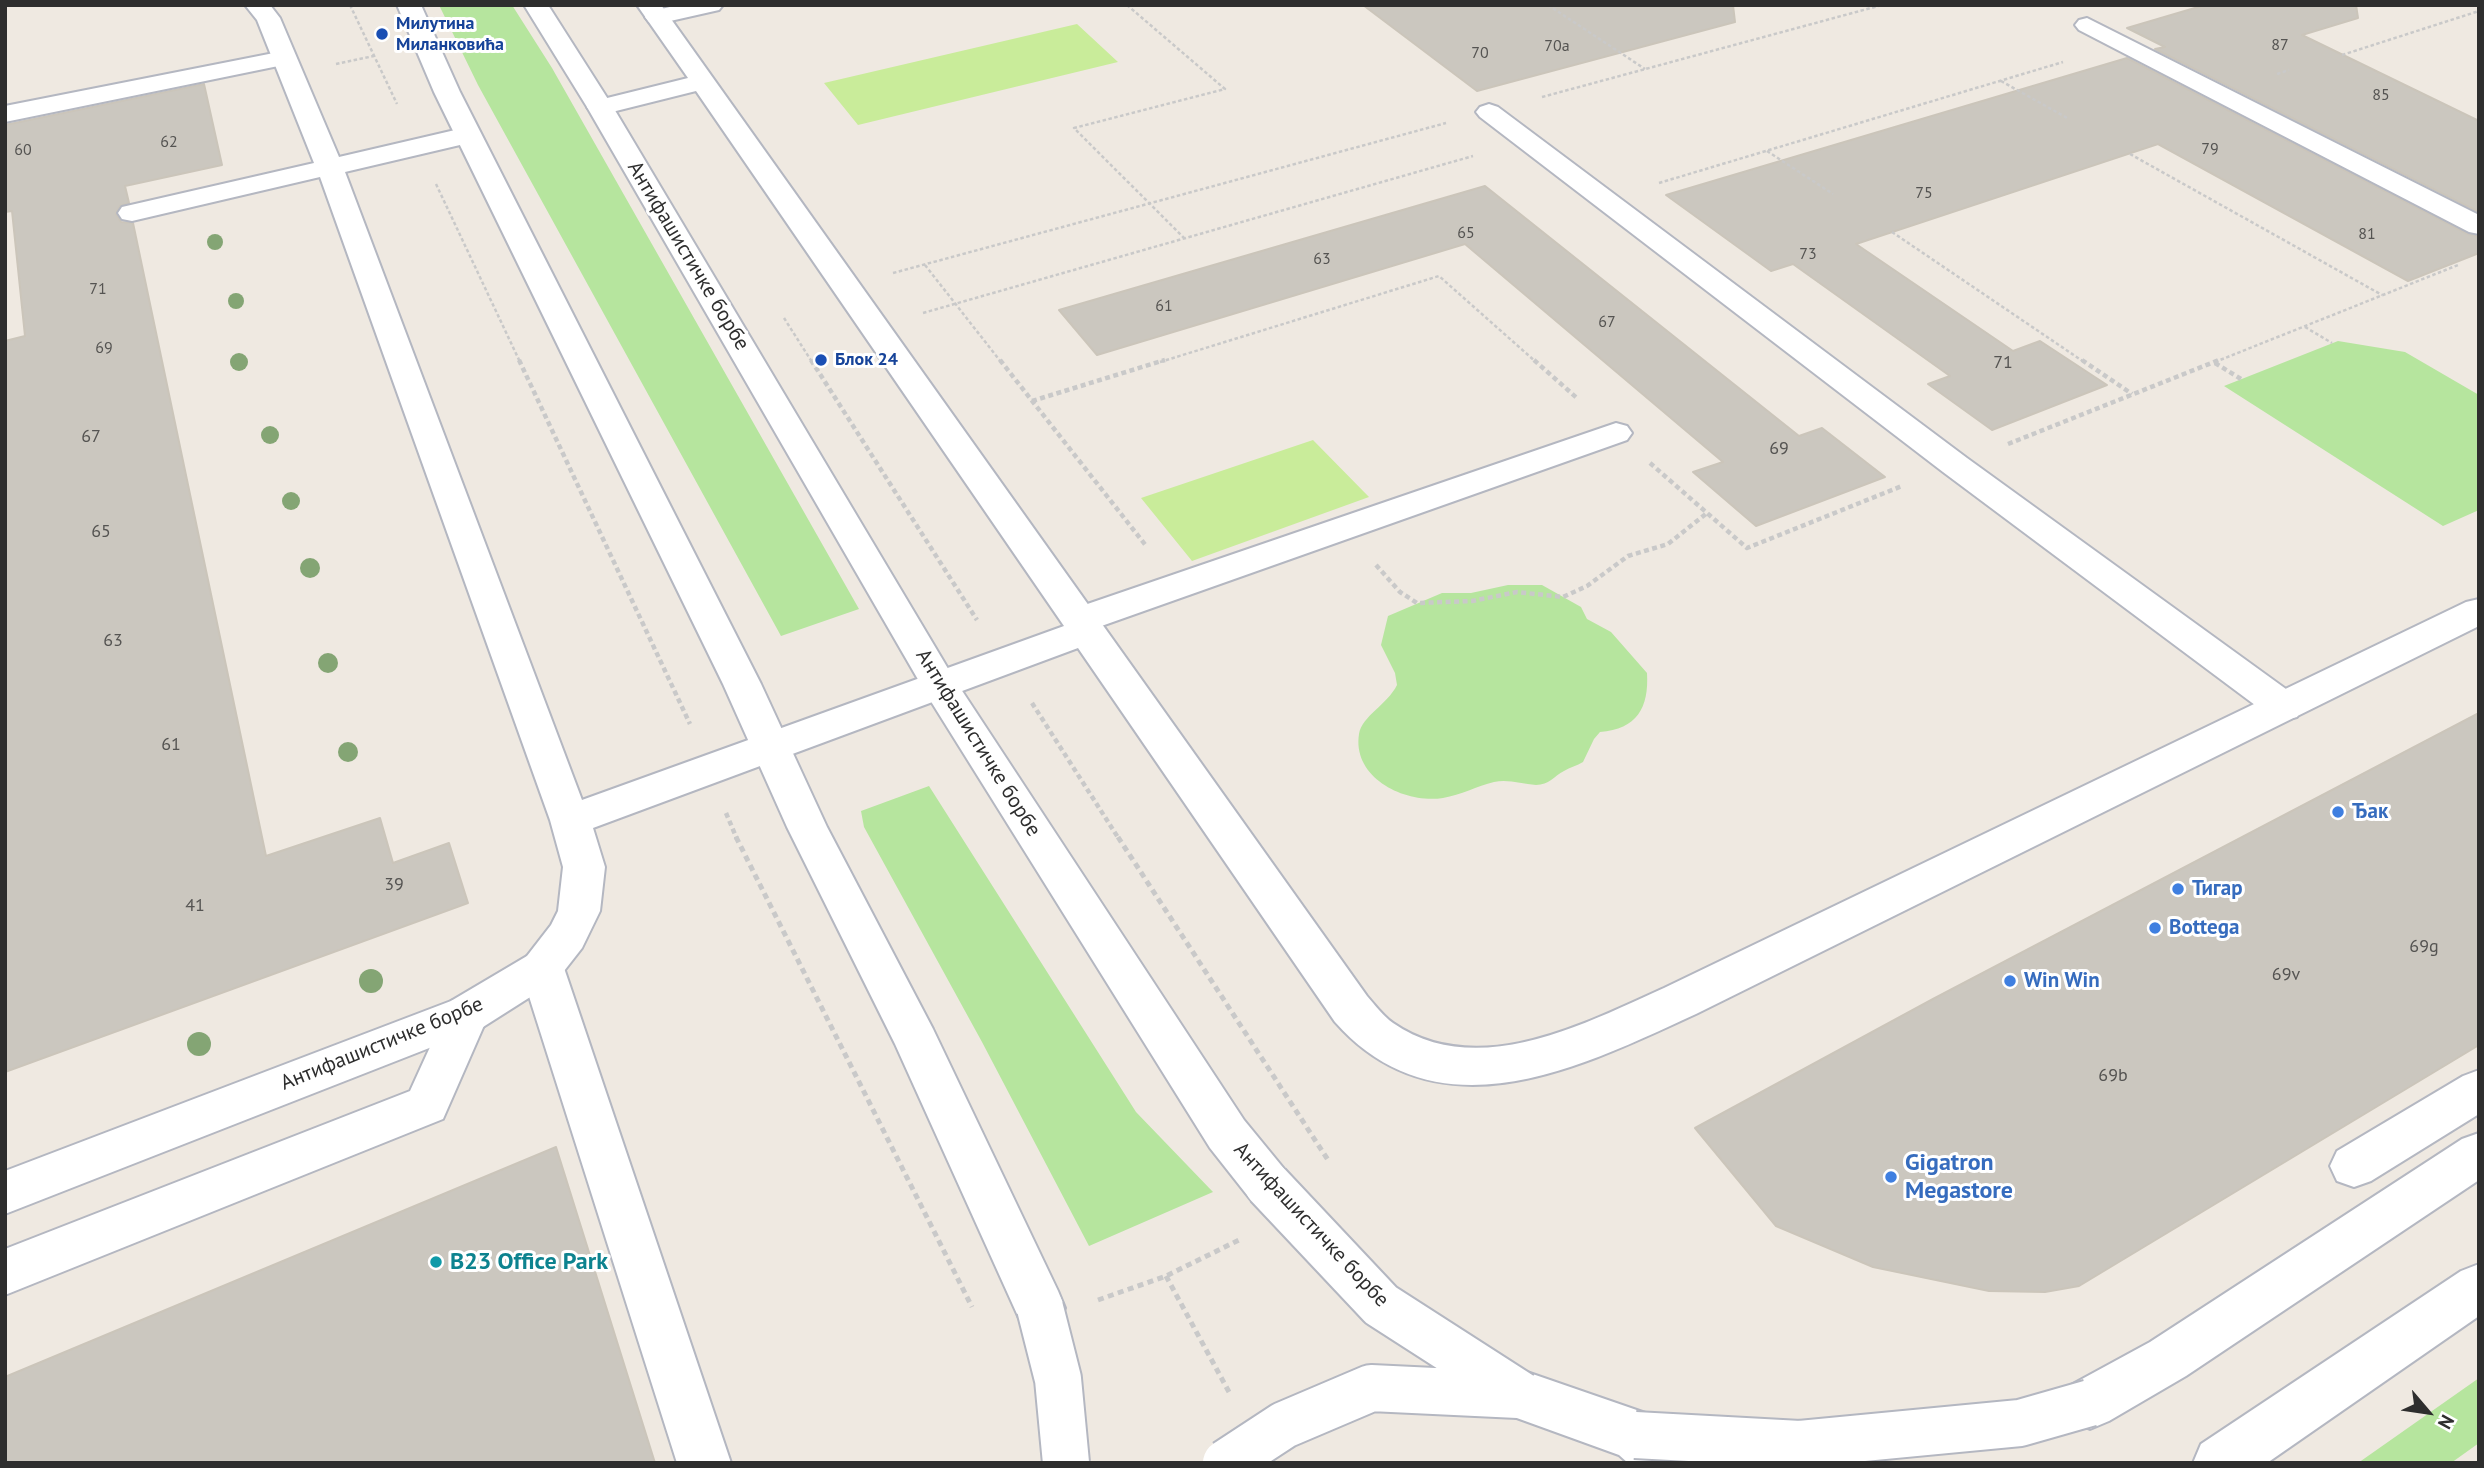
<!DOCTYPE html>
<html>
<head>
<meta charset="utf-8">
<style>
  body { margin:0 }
  #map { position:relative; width:2484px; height:1468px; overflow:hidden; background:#efe9e1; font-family:"PT Sans",sans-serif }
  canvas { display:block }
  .frame { position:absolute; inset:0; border:7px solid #2e2e2e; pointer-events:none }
  .north { position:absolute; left:2393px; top:1377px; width:70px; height:70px; -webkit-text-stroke:5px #fff; paint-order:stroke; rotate:119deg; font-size:19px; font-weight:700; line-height:28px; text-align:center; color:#2e2e2e }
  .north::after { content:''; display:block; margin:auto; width:24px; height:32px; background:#2e2e2e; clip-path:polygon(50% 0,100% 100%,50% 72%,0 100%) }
</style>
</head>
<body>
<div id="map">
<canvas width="2484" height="1468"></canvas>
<div class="frame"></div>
<div class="north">N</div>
</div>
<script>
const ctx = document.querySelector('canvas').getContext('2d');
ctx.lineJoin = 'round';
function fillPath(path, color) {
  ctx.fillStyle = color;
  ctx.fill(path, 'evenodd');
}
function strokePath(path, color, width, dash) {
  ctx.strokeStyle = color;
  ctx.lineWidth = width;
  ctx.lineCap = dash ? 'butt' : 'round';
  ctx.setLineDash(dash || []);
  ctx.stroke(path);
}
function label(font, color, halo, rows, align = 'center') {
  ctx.font = font + ' "PT Sans",sans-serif';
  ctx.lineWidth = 6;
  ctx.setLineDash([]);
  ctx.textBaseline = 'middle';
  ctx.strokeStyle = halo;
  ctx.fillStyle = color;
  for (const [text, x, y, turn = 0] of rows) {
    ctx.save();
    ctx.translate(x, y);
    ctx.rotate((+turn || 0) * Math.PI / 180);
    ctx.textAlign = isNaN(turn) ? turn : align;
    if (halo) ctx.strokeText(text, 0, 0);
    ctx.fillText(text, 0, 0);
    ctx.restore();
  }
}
fillPath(new Path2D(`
  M439,5H512L552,68L859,609L781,636L478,85Z
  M2338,341L2405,352L2479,395V510L2443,526L2224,386Z
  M1508,585H1542L1581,607L1587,619L1611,632L1647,673C1649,708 1637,729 1600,732L1594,739L1583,762C1577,766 1570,767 1564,771C1554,776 1549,785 1536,785C1522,784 1508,779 1494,782C1477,786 1461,795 1443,798C1405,804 1352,778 1359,734C1362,716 1387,705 1397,685L1395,673L1381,645L1388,616L1442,593H1471Z
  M929,786L1136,1112L1213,1192L1089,1246L982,1042L864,827L861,811Z
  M2479,1378V1443L2451,1463H2358Z`), '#b6e59e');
fillPath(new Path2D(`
  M1077,24L1118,62L858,125L824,83Z
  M1313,440L1369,497L1192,561L1141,498Z`), '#c9ec9a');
const building = new Path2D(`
  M1363,5H1733L1735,22L1477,91Z
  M2205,5H2356L2358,18L2302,35L2479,121V212L2155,49L2165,47L2127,28Z
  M2127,58L2468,234L2479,237V253L2408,281L2158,144L1856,244L2013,351L2040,341L2107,385L1992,430L1928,384L1950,376L1793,264L1771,271L1666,195Z
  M204,84L222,165L125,186L129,203L120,206L116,214L121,222L133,223L266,856L380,818L393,863L449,843L468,903L5,1072V341L25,336L12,211L5,212V125Z
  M1485,186L1799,436L1822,428L1885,477L1756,526L1693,472L1723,462L1465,244L1097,355L1059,310Z
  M2479,713V1045L2079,1286L2045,1292L1989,1291L1873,1267L1776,1226L1695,1128L1933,999Z
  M556,1147L655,1463H5V1377Z`);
fillPath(building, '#cbc7bf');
strokePath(building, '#cbc5ba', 2);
const lane = new Path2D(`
  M678,5H723L719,10L657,24L649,22L645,17L649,12Z
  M2087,18L2479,215V234L2469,232L2079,30L2075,25L2079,20Z
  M284,51L293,53L296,58L293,63L5,122V106Z
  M1489,104L1498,107L1967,458L2297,697L2303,707L2297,717L2284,720L2271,717L1943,472L1480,117L1476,112L1480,107Z
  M1616,423L1627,426L1632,433L1627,440L1093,629L1080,632L1067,629L1062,620L1067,611Z
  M542,950L557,956L564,968L731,1463H677L520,968L527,956Z
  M467,996L483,1001L489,1014L443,1119L5,1295V1249L410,1091L451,1001Z
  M2479,1070V1114L2371,1181L2354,1187L2337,1181L2330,1166L2337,1151L2463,1076Z`);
const street = new Path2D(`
  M245,5H270L280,18L339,157L468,127L477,129L481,135L477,141L345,172L582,800L1064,626L696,91L600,115L591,112L587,107L591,102L688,78L637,5H661L1367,996C1375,1005 1383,1016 1393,1023C1477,1081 1584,1024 1664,988L2466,602L2479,599V626L1696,1014C1581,1067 1438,1139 1335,1022L1078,648L593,828L605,867L600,911L582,948L557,980L483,1027L5,1214V1171L451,1001L527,956L551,925L558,911L563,867L550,820L320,177L132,221L122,219L118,213L122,207L314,163L257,20Z`);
const secondary = new Path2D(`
  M397,5H421L460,92L761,684L827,827L933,1029L1058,1291L1065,1308L1058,1325L1040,1332L1022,1325L895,1044L787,827L723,684L434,92Z
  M524,5H548L613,107L953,677L1244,1120L1285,1170L1292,1185L1285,1200L1268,1206L1251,1200L1210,1148L927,695L587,107Z
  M2479,1133V1180L2186,1376L2109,1421L2090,1429L2071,1421L2064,1403L2071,1385L2150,1342L2462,1139Z
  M2479,1264V1316L2267,1463H2193L2201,1444L2461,1271Z
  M1521,1370L1654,1416L1690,1444L1698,1463H1628L1619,1455L1503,1413L1495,1395L1503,1377Z`);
strokePath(lane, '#b4b7c1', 4);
strokePath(street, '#b4b7c1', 4);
strokePath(secondary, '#b4b7c1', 4);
strokePath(new Path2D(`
  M350,5L397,104
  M1127,5L1225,89L1074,128L1184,238
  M1548,5L1645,69
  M2342,55L2479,11
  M336,64L374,56
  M2277,74L2289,70
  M2001,81L2069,119
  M1542,97L1882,5
  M1767,151L1833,194
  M2130,154L2382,295
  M1659,183L2063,62
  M436,184L520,362
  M1892,232L2084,362
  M925,265L1001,362
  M893,273L1446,123
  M923,313L1473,156
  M784,318L812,362
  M2305,327L2332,343
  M1160,362L1439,276L1536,362
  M2215,362L2458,265`), '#c9c9c9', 2.5, [3.5, 2.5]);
strokePath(new Path2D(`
  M519,360L690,724
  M811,360L977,620
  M1000,360L1147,547
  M1534,360L1578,399
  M2082,360L2132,394
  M2215,363L2241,379
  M1032,401L1165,360
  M2008,444L2219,360
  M1650,463L1747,548L1902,486
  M1376,565L1400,592L1417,603L1472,601L1517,592L1563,597L1587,586L1628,556L1668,544L1707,513
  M1032,703L1119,839
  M726,813L737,839`), '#c9c9c9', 4.5, [5, 3.5]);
strokePath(new Path2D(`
  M736,837L972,1307
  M1118,837L1328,1160
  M1166,1276L1229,1392
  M1098,1300L1166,1276L1241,1239`), '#c9c9c9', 5, [6, 4.5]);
fillPath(lane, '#fff');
fillPath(street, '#fff');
fillPath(secondary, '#fff');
const secondaryBridge = new Path2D(`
  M1268,1185L1381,1305L1521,1395
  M1040,1308L1058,1379L1066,1463
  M1635,1435L1800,1444L2020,1423L2090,1403
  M1226,1463L1284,1425L1371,1388L1518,1395`);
strokePath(secondaryBridge, '#b4b7c1', 50, []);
strokePath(secondaryBridge, '#fff', 46);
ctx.fillStyle = '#84a574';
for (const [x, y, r] of [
  [215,242,8],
  [236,301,8],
  [239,362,9],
  [270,435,9],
  [291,501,9],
  [310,568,10],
  [328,663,10],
  [348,752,10],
  [371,981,12],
  [199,1044,12]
]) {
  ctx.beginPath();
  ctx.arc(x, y, r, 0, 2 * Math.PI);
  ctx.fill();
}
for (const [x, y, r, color] of [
  [382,34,7,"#1a4fb4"],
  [821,360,7,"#1a4fb4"],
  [2338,812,7,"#3f7fe0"],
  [2178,889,7,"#3f7fe0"],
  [2155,928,7,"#3f7fe0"],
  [2010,981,7,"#3f7fe0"],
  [1891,1177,7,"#3f7fe0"],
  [436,1262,7,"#0f9aa8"]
]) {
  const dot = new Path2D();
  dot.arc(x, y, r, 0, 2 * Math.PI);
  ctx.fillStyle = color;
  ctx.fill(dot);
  strokePath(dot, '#fff', 2.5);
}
label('16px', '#555452', null, [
  ["87",2280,45],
  ["70a",1557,46],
  ["70",1480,53],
  ["85",2381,95],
  ["62",169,142],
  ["79",2210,149],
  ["60",23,150],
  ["75",1924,193],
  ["65",1466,233],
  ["81",2367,234],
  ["73",1808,254],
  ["63",1322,259],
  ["71",98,289],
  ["61",1164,306],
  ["67",1607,322],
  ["69",104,348]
]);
label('bold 18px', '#164399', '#fff', [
  ["Милутина",396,24],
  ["Миланковића",396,45],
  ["Блок 24",835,360]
], 'left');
label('18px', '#555452', null, [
  ["71",2003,363],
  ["67",91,437],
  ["69",1779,449],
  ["65",101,532],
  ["63",113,641],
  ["61",171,745],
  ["39",394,885],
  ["41",195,906],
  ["69g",2424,947],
  ["69v",2286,975],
  ["69b",2113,1076]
]);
label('21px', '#2e2e2e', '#fff', [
  ["Антифашистичке борбе",688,256,59],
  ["Антифашистичке борбе",978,743,58],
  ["Антифашистичке борбе",382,1044,-22],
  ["Антифашистичке борбе",1311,1225,47]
]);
label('bold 21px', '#366cbe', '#fff', [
  ["Ђак",2352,812],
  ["Тигар",2192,889],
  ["Bottega",2169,928],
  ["Win Win",2024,981]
], 'left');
label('bold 24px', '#366cbe', '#fff', [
  ["Gigatron",1905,1163],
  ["Megastore",1905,1191]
], 'left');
label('bold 24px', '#0d838f', '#fff', [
  ["B23 Office Park",450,1262]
], 'left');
</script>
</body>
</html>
